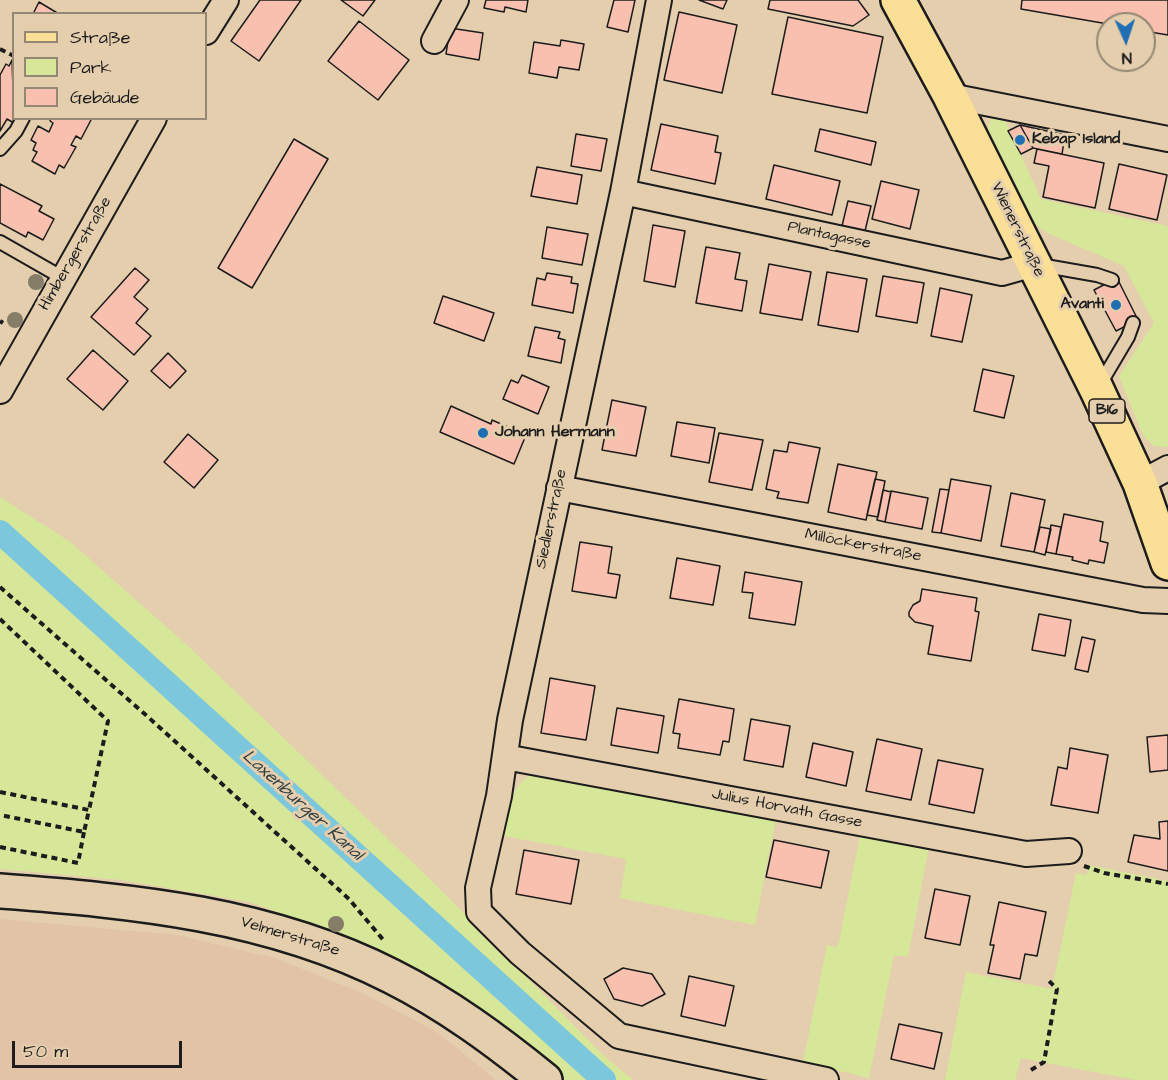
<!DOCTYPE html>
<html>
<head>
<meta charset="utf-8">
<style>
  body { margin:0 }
  #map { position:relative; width:1168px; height:1080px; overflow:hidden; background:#e4cead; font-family:"Architects Daughter",sans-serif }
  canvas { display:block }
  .legend { position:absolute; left:12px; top:12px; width:195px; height:108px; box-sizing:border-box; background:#e4cead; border:2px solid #948773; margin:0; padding:8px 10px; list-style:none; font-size:18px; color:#1c1c1c }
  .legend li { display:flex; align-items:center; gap:12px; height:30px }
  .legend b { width:30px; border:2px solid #948773 }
  .north { position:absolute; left:1096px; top:12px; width:60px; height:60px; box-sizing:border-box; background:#e4cead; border:2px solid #948773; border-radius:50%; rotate:177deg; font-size:16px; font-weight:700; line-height:24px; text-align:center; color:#1c1c1c }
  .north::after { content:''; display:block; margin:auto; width:21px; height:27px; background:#1f6fb2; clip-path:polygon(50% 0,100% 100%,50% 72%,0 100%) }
  .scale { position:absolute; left:12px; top:1041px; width:170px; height:27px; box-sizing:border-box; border:3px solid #1c1c1c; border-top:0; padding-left:8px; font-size:18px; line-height:21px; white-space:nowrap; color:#1c1c1c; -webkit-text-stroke:4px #e4cead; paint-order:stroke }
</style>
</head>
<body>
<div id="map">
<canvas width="1168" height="1080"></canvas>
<ul class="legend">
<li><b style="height:8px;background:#fbdf96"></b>Straße</li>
<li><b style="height:16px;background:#d6e79a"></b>Park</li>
<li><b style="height:16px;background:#f9c0af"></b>Gebäude</li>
</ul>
<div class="north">N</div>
<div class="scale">50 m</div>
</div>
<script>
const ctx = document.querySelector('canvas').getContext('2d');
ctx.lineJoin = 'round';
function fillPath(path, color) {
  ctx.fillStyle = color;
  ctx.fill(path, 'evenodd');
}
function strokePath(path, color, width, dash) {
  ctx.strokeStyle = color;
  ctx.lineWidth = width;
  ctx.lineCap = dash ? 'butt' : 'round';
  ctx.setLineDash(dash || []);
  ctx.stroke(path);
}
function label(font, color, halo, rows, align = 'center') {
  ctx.font = font + ' "Architects Daughter",sans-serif';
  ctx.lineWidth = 6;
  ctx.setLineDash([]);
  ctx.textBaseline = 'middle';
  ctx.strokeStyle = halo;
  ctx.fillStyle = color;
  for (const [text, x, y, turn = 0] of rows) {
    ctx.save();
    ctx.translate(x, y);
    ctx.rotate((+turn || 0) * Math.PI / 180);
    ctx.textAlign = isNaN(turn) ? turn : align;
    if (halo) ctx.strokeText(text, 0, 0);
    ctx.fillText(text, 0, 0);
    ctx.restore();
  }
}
fillPath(new Path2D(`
  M0,919L177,935L275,958L362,993L437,1032L496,1080H0Z`), '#e2c3a8');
fillPath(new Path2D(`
  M1004,118L1041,199L1168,226V447L1154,446L1143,435L1119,376L1154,323L1124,266L1047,233L1030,220L987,133L991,119Z
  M0,497L69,541L186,644L436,885L604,1056L633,1080H563L485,1011L402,964L346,937L250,902L121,880L0,869Z
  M534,772L776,818L755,925L620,898L626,859L504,836C510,807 507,789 534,772Z
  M860,835L929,847L908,957L894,955L869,1078L803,1062L827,945L838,947Z
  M1088,865L1168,881V1080H1135L1021,1058L1015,1080H945L966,972L1052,989L1076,873L1087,875Z`), '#d6e79a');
strokePath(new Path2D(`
  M0,532L604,1080`), '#7cc7db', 24);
const building = new Path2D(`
  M260,0H301L259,61L231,41Z
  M341,0H375L363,16Z
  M486,0H528L526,12L505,7L504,12L484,8Z
  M614,0H635L628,32L607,27Z
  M699,0H727L723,9Z
  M770,0H858L869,15L853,26L768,9Z
  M1022,0H1168V35L1144,31V24H1108L1021,9Z
  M39,2L59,14H33Z
  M679,12L737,25L722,93L664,80Z
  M788,17L883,37L867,113L772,94Z
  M359,21L409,60L378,100L328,61Z
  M450,28L483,33L479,60L446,54Z
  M561,40L584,44L579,70L559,67L557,78L529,73L534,42L560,46Z
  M12,60L14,118H16L14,123L7,119L0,131V75L6,64L9,66Z
  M51,118H92L81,139L76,136L71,145L76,147L64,168L59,165L55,174L32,161L37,152L33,150L36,143L31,140L38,126L49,132L53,123L50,121Z
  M661,124L718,136L715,152L721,153L715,184L651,170Z
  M1020,125L1033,148L1021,154L1008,131Z
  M1020,125L1065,135L1062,154L1033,148Z
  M820,129L876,142L871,165L815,151Z
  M576,134L607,139L601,171L571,166Z
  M294,139L328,159L252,288L218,268Z
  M1037,149L1104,163L1095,208L1043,197L1049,166L1034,163Z
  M1119,164L1167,175L1157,220L1109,209Z
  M774,165L840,181L832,215L766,199Z
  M537,167L582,175L577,204L531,196Z
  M881,181L919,190L910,229L872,219Z
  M0,184L42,206L39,211L54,219L43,240L28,232L26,237L0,223Z
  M848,201L871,206L865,231L842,226Z
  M653,225L685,231L675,287L644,281Z
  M547,227L588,234L582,265L542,258Z
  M706,247L740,253L735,279L747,281L742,311L696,303Z
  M769,264L811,272L802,320L760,313Z
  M135,268L149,280L134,297L148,309L136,323L151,336L134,355L91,317Z
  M827,272L867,279L858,332L818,325Z
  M547,273L572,277L571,283L578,284L573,313L532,305L537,278L545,280Z
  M883,276L924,283L917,323L876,316Z
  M1117,278L1138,320L1116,331L1094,290Z
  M940,288L972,295L962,342L931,336Z
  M443,296L494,313L484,341L434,323Z
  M535,327L560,332L558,338L565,340L561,363L528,356Z
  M93,350L128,381L103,410L67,379Z
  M168,353L186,371L170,388L151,371Z
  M983,369L1014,376L1004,418L974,411Z
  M522,375L549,387L538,414L503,399L511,380L518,383Z
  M612,400L646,407L636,456L602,450Z
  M451,406L491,424L492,420L526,435L514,464L440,432Z
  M677,422L715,428L709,463L671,456Z
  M719,433L763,440L752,490L709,482Z
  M188,434L218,460L194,488L164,462Z
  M789,442L820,448L808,503L777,498L779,492L766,489L774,450L787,452Z
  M838,464L877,472L866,520L828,512Z
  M875,479L885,481L878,517L867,515Z
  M951,479L991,486L981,541L941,533Z
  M940,489L949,490L941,533L932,532Z
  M883,490L891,492L885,522L877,520Z
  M891,491L928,498L922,529L885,522Z
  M1011,493L1045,500L1034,552L1001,546Z
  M1064,514L1103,522L1100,541L1108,543L1104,563L1089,560L1088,564L1072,560L1073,557L1056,554Z
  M1051,525L1061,527L1056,554L1046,552Z
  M1040,527L1051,529L1045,555L1034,552Z
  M580,542L612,547L608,573L620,575L616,598L572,591Z
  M677,558L720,566L713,605L670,598Z
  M745,572L802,582L795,625L749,618L753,593L742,592Z
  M922,589L977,598L975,611L979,612L971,661L928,654L933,626L915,622L909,616V612L913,605L920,601Z
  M1039,614L1071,620L1065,656L1032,650Z
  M1082,637L1095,640L1088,672L1075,669Z
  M550,678L595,686L586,740L541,733Z
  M679,699L734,709L729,742L723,741L720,755L678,748L680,734L673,733Z
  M617,708L664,716L658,753L611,745Z
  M751,719L790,726L783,767L744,760Z
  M1168,735V770L1150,772L1147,737Z
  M877,739L922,749L911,800L866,791Z
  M813,743L853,752L846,786L806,777Z
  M1070,748L1108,755L1098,813L1051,805L1058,767L1067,769Z
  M938,760L983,769L974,813L929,804Z
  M1168,821V871L1128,862L1134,835L1160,839L1159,822Z
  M774,840L829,851L821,888L766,877Z
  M524,850L579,860L571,904L516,894Z
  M935,889L970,896L960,945L925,938Z
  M999,902L1046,912L1037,956L1025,954L1020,979L988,973L994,945H990Z
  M623,968L652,974L665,994L642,1006L614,999L604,979Z
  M689,976L734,986L725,1026L681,1016Z
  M899,1024L942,1033L934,1069L891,1059Z`);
fillPath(building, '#f9c0af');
strokePath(building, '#1c1c1c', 1.5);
const lane = new Path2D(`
  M0,149L16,131L23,118
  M0,242L63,278
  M1040,265L1097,275L1112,280
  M1099,386L1128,337L1133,323`);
const street = new Path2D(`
  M659,0L623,192L510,720L499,796L478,888L479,912L520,953L619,1036L826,1080
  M206,32L226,0
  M434,41L456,0
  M950,96L1168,139
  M623,192L1002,273L1034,264
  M0,391L154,118
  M1140,483L1168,468
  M559,488L1143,600L1168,601
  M505,757L1026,854L1069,851`);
const secondary = new Path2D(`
  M0,891C135,901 269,914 391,976C447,1004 497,1041 545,1080`);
const primary = new Path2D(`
  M898,0L950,96L1097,390L1140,483L1168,563`);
strokePath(lane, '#1c1c1c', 16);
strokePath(street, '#1c1c1c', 28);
strokePath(secondary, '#1c1c1c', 38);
strokePath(primary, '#1c1c1c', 38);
strokePath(new Path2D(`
  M0,49L14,56
  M0,321L3,323
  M0,587L147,716L349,899L385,942
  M0,619L108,721L89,810
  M0,792L89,810L84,832L0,815
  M0,847L78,863L84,832
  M1084,866L1104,873L1168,884
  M1031,1070L1044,1062L1057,989L1046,978`), '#1c1c1c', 4, [6, 4.5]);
strokePath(lane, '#e4cead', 12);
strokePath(street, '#e4cead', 24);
strokePath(secondary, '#e4cead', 33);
strokePath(primary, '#fbdf96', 33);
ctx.fillStyle = '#857d68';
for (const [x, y] of [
  [36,282],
  [15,320],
  [336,924]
]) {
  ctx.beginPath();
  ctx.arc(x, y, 8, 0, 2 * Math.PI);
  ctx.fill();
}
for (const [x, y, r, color] of [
  [1020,140,6,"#1f6fb2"],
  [1116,305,6,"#1f6fb2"],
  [483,433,6,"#1f6fb2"]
]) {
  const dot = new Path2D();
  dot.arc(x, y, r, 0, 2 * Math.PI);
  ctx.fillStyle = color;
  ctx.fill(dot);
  strokePath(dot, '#e4cead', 2);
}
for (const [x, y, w] of [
  [1107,411,36]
]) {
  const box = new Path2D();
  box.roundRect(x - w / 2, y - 12, w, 24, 4.5);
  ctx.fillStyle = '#e4cead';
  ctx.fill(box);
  strokePath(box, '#1c1c1c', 1.5);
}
label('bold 15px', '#1c1c1c', null, [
  ["B16",1107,411]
]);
label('bold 16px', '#1c1c1c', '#e4cead', [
  ["Kebap Island",1032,140],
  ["Avanti",1104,305,"right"],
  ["Johann Hermann",495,433]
], 'left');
label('16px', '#1c1c1c', '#e4cead', [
  ["Wienerstraße",1017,230,64],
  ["Plantagasse",829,236,12],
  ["Himbergerstraße",76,254,-60],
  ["Siedlerstraße",552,519,-78],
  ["Millöckerstraße",863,546,11],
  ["Julius Horvath Gasse",787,809,11],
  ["Velmerstraße",290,937,17]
]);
label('italic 18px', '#2f3e42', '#e4cead', [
  ["Laxenburger Kanal",302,806,42]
]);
</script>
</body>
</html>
